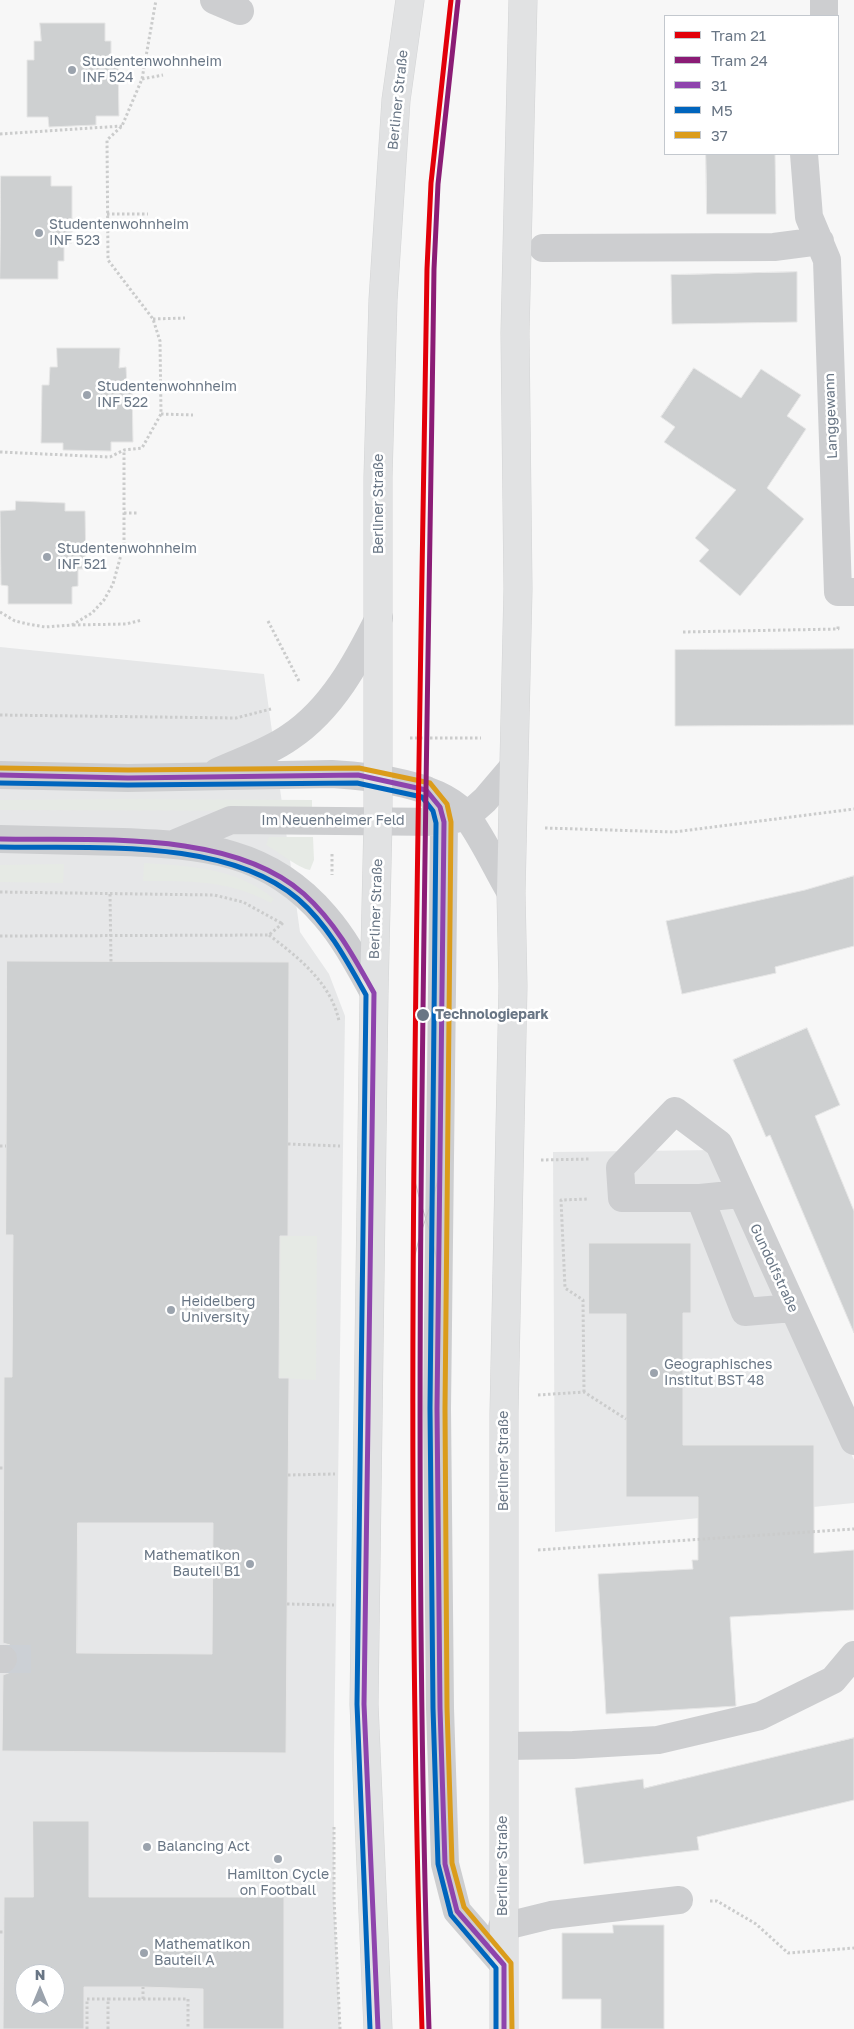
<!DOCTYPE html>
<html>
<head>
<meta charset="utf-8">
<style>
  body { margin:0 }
  #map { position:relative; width:854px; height:2029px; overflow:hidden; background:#f7f7f7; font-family:"Golos Text",sans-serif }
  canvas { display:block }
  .legend { position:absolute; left:664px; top:15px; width:175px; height:140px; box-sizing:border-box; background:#fff; border:1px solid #c3c8ce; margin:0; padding:6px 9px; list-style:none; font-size:15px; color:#697685 }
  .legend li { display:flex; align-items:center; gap:10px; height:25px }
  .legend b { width:25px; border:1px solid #c3c8ce }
  .north { position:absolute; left:15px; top:1964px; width:50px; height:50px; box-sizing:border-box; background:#fff; border:1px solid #c3c8ce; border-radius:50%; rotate:0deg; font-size:14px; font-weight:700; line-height:20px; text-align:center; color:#697685 }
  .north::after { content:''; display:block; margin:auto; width:18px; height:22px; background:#9ba3ad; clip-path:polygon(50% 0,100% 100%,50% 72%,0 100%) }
</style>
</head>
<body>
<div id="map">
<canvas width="854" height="2029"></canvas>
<ul class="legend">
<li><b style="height:6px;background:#e2000a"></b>Tram 21</li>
<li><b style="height:6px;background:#8b1c75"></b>Tram 24</li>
<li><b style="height:6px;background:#8e44ad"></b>31</li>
<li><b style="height:6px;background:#0065bd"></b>M5</li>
<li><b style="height:6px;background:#db9c1b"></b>37</li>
</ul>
<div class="north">N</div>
</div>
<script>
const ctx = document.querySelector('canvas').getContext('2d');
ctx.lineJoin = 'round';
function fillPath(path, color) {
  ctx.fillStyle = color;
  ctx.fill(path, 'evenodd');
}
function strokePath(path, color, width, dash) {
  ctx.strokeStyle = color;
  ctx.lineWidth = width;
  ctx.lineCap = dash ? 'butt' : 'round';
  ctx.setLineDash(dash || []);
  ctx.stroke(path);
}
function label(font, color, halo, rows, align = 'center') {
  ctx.font = font + ' "Golos Text",sans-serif';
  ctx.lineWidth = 5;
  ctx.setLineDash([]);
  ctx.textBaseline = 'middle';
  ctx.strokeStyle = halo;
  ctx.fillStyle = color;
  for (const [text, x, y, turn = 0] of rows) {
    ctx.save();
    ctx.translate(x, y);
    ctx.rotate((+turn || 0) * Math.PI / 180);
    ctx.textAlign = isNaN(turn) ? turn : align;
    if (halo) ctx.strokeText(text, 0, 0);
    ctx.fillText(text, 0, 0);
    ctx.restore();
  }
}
fillPath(new Path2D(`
  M0,647L264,674L300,932L329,974L345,1016L334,1753V1898L340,2029H0ZM25,1974H55V2004H25Z
  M716,1150L854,1460V1503L555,1532L553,1152Z`), '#e6e7e8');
fillPath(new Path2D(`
  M120,799L312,800V811L0,810V800Z
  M269,837H313L314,860L310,870C298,868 279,852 266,845Z
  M144,863C191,866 237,868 274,899L271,903C229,880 190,881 143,881Z
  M64,864L63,883L0,882V865Z
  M280,1236H317L316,1380L279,1378Z`), '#e6eae5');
const building = new Path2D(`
  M40,23H105V41H111V60H118L119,116H96V125L49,127L48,117H27V60H34V41H41Z
  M706,154H775L776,214H707Z
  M1,176H51V186H72V243H64V261H58V279H0Z
  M797,272V322L672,324L671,275Z
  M57,348H120L119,368L126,367L127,386H132L133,442H111V451L63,450V443H41L42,385H49L50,367H57Z
  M694,368L741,398L761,369L801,395L787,416L806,429L767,488L804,519L740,596L699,561L709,550L695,538L736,490L664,442L675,427L661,417Z
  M16,501L65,503V511H85L86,569H78V586L72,587V604H8V586L1,585L0,511L15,510Z
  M854,649V725L675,726V650Z
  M854,876V946L775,967L776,973L682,994L666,921L805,890Z
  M7,961L289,962L288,1236H280L279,1378H289L286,1753L2,1751L3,1675L11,1672L17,1666L19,1659L16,1651L10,1645L3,1643L4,1377H12L13,1235H6ZM78,1523H213L212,1654L77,1653Z
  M807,1028L840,1105L815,1116L854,1211V1333L770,1135L766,1137L733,1060Z
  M589,1243H691V1313H683V1445H814V1553L854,1550V1610L730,1617L736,1706L606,1714L598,1574L693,1569L692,1560H698V1497H626V1314H589Z
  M854,1738V1800L697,1837L699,1850L584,1864L575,1788L643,1779L644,1788Z
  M33,1821H89V1897H284V2029H203V1989L143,1987H84V2029H3L4,1897H33ZM25,1974H55V2004H25Z
  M613,1925H664V2029H601V1999H562V1933H613Z`);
fillPath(building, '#ced0d1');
strokePath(building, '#e6e6e6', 1);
strokePath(new Path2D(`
  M3,1659H39`), '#ccd0d5', 28, [28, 14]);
const major = new Path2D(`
  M378,2029L364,1704L374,993L378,821V477L383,300L396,100L410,0
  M504,2029V1413L513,986L511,893L518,589L515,333L523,0`);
strokePath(major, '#d3d4d5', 29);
strokePath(new Path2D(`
  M142,79L163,75
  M0,134L122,126
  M107,214H148
  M153,319L185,318
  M161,414L193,415
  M0,452L110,457L124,450L142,448L161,414L160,341L153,319L108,260L107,140L122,126L142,79L156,0
  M124,513H139
  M0,612L15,621L28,624L45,627L72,625L92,613L104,600L113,584L124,544V450
  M268,621L300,683
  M73,625L126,624L142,620
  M683,632L838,629V625
  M0,715L236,718L271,709
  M410,738H481
  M545,828L674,832L854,809
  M332,854V875
  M0,892L214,895L243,902L283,924
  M110,894L111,962
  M269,935C299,958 331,983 339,1021
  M0,936L269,935L284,922
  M288,1144L340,1146
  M0,1146H6
  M541,1160L590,1159
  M584,1392L583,1300L565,1288L561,1200L589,1199
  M538,1395L584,1392L626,1419
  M0,1468H3
  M288,1475L335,1474
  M538,1550L854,1529
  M287,1604L334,1605
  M334,1827V1898L340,2029
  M710,1901H717L756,1924L788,1953L854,1948
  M0,1932H4
  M143,1999V1987
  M87,2029V1999H108
  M108,2029V1999H188V2029`), '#cbcccc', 3, [2.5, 2.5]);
strokePath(new Path2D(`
  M214,0L240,11
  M824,0V16
  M804,154L809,217L827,260L838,592H854
  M543,248L774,247L820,241
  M217,772C241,761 269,752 290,737C332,709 357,662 379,618
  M0,775L128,778L332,774C369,776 444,784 467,817C484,840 496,868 511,893
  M426,790L440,807L444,822L437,1408L440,1708L445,1864L457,1911L504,1965
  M0,839C41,840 81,841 122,842C203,845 269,850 325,916C345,939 359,966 374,993
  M176,843L231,820L444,822L467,816L485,800L514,766
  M740,1194L700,1198H622L620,1168L675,1111L719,1144L854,1441
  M700,1198L745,1312L793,1308
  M0,1659H3
  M504,1746L573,1745L658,1740L760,1716L833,1680L854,1655
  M502,1927L551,1915L679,1900`), '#cdced0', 28);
strokePath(major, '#e1e2e3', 28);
strokePath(new Path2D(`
  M413,1170C418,1204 434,1234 438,1268
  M413,1268C417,1232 434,1205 440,1170`), '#c4c5c6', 1);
strokePath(new Path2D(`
  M0,775L128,778L358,775L426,790L440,807L444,822L437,1408L440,1708L445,1864L457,1911L504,1965V2029
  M0,839C92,841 231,829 304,894C335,922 354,957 374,993L364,1704L378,2029`), '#8e44ad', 5);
strokePath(new Path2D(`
  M0,783L128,785L357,783L422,797L433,811L436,823L430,1408L433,1708L438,1864L451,1915L496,1968V2029
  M0,847C92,849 225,837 298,899C328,925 347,961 366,995L357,1704L370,2029`), '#0065bd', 5);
strokePath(new Path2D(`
  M0,768L128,770L359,768L430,783L447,804L451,822L445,1408L447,1708L452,1863L464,1907L511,1963L512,2029`), '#db9c1b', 5);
strokePath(new Path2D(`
  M422,2029C403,1442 418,856 427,269L431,183L451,0`), '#e2000a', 5);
strokePath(new Path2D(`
  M429,2029C410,1442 426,856 434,269L438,184L458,1`), '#8b1c75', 5);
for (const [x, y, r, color] of [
  [72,70,5,"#9ba3ad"],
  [39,233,5,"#9ba3ad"],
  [87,395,5,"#9ba3ad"],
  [47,557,5,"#9ba3ad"],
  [423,1015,7,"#697685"],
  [171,1310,5,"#9ba3ad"],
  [654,1373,5,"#9ba3ad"],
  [250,1564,5,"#9ba3ad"],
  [147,1847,5,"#9ba3ad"],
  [278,1859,5,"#9ba3ad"],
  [144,1953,5,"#9ba3ad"]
]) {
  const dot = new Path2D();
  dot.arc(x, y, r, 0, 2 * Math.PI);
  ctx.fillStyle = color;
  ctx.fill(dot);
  strokePath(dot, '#fff', 2);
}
label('14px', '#697685', '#fff', [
  ["Studentenwohnheim",82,62],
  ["INF 524",82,78],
  ["Studentenwohnheim",49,225],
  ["INF 523",49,241],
  ["Studentenwohnheim",97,387],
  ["INF 522",97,403],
  ["Studentenwohnheim",57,549],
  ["INF 521",57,565],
  ["Heidelberg",181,1302],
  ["University",181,1318],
  ["Geographisches",664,1365],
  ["Institut BST 48",664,1381],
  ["Mathematikon",240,1556,"right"],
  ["Bauteil B1",240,1572,"right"],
  ["Balancing Act",157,1847],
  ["Hamilton Cycle",278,1875,"center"],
  ["on Football",278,1891,"center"],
  ["Mathematikon",154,1945],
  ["Bauteil A",154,1961]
], 'left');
label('14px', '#697685', '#fff', [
  ["Berliner Straße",398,100,-84],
  ["Langgewann",831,416,-92],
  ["Berliner Straße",379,504,-90],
  ["Im Neuenheimer Feld",333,821],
  ["Berliner Straße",376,909,-88],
  ["Gundolfstraße",774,1268,65],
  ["Berliner Straße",504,1461,-90],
  ["Berliner Straße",503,1866,-90]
]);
label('bold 14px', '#697685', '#fff', [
  ["Technologiepark",435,1015]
], 'left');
</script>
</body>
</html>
